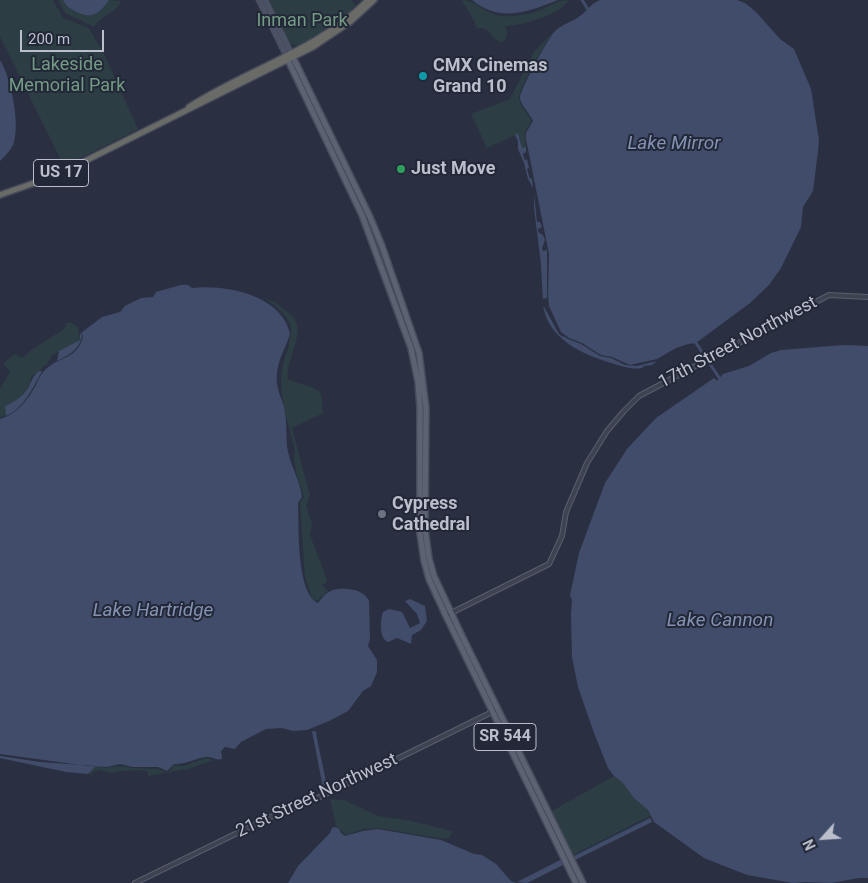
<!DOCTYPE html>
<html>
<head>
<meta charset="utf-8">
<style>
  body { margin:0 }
  #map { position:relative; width:868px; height:883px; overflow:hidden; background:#2a3042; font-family:Roboto,sans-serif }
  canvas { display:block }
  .north { position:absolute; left:798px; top:813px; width:50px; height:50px; -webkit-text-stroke:4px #222838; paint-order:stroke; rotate:244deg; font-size:14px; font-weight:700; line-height:20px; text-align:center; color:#bbbfcc }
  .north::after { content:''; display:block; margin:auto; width:18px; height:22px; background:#bbbfcc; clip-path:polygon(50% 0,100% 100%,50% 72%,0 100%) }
  .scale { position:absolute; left:20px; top:30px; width:84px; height:22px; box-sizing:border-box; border:2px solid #bbbfcc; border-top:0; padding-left:6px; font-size:15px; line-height:18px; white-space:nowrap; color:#bbbfcc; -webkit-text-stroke:4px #222838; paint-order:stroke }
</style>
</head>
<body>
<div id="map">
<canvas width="868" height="883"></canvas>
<div class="north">N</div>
<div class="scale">200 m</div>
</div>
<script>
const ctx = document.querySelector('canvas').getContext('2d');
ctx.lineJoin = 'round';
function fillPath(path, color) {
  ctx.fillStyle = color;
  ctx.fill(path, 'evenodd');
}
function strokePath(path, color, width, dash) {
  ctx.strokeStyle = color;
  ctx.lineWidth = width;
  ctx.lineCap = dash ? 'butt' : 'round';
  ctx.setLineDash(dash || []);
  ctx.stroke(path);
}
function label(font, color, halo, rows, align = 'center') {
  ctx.font = font + ' Roboto,sans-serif';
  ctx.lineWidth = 4;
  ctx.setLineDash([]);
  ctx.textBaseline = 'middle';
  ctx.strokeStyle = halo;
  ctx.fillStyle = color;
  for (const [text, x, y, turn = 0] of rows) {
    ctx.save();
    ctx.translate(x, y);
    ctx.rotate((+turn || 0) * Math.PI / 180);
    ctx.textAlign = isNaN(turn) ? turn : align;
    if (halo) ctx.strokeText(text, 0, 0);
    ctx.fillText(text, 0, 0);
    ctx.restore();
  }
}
fillPath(new Path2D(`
  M0,0H53L63,18L89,28L104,54L138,129L64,166L0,37Z
  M58,0H63C70,15 87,11 101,11L109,0L121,1C114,15 103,14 94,27L65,13Z
  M269,0H351L356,5C342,19 317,41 297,45L291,44L288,40Z
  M461,0C476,0 485,14 501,16C511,17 530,15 540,10C550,6 558,0 569,0C567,3 564,6 560,9C548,17 520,26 505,26C509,32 507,38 502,43L495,39L486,29L477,28L470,13Z
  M554,31C546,41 520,86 519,97C519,106 529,113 531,121L525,133L526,147L522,149L518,134L487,148L471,114L510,99L534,52Z
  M265,299C273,300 279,305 285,310C288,313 292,315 294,318C306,335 284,362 288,379C295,383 316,387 320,392C323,397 322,408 323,413L292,428L310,496L306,506L312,524L310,535L327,580L325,584H321L328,591L317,601L312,598L305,578L300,503L304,497L296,472L294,457L295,450C287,416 272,381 289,347C288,342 290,341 291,335C293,319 277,306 265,299Z
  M67,323H72L78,327L80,340L52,355L47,364L31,377L30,385L21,396L16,401L5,406L6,416L0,417V389L10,372L3,363L15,354L22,358L30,351L64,329Z
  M206,758L214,760L188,769L148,776V772L144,770L120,771L111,773L100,770L92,772L93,775L88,774L96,766L106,768L120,766L133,768L158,769L167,773L174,765L183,766Z
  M614,776L623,783L648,810L650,816L573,855L552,811Z
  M330,799L344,800L378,816L407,820L452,831L450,837L444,839L378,828L363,829L346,835L336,826Z`), '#2c3d43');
fillPath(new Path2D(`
  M63,0H109C100,14 91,20 75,11C69,8 66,6 63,0Z
  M472,0H558C528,12 500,23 472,0Z
  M600,0H737L745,3L756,12L780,39L794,49L811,89L819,140L818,151L813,191L803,207L801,227L781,268L769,285L750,303L696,343L688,344L676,348L657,359L630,365L612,357L601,355L582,343L569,338L561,332L549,306L548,295L549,254L526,139V133L533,121C530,113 521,106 520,98C520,90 549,36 556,30C563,24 572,22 580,16C587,11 590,4 600,0Z
  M0,60C11,77 21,126 13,145C10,151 4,157 0,161Z
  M518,133L522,148L526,147V152L523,154L525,161L527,159L529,168L527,169L530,179L532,178L533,188L528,179L524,163L518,149V141L515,135Z
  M534,194L537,222H540L542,227L538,229V232L543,235L545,240L542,248L543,251L547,250V298L543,299V303L541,264L534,208Z
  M181,285H188L192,288C225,284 282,295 290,334C286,347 278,359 277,374C275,386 281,396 284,407C287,420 286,433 287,446C289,464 300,479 302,497L298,503C299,524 296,593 318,603C322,598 326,592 333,590C345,587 364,589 369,601L370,639L368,646L377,660V672L371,686L363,691L348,711L329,721L307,730L293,731L282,728L266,729L241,742L235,749L225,747L221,751L222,759C215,761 212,756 206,757C195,758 186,765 174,764L167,771L158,767H133L120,764L107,767L88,766L0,754V419C17,414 28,400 36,385C38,381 40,375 44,371C58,356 78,360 83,336L81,333L102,317L120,312L125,306L141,298L153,297L156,292Z
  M543,305L559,334L563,337V336L568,339L581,344L600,356L611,358L625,365L637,366L657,361L652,365L644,366L642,368C632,370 621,366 611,363C582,354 548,339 543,305Z
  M80,333L82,336C79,350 69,355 57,361L59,351L80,340Z
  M844,345L868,346V878H859L831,883L805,882L793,883L747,875L704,858L654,822L648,810L634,798L623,783L614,776L608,768L594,733L578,687L572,657L571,615L572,600L570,595L579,553L605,483L627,449L656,418L714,378L717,381L723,374L749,366L771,353L781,350Z
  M39,371H42C33,388 24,408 6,416L5,406C15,402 26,394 30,384C33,378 33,376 39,371Z
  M410,599L425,606L427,621L421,630L412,635L411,644L397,638L388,642C379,638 380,621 383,612L389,609L402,612L410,628L420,623L417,614L405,601Z
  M312,731L317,732L316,734L328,791L324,793Z
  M0,756L40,762L96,766L88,774L66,772L0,758Z
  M650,818L652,822L575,860L572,857Z
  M335,827L339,829L341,833L345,836L363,831L378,829L441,840L474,854L482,855L496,864L511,881L516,883H288L298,866L330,833L332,828Z
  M562,859L565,864L527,883L517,882Z`), '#404c6a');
strokePath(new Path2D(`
  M582,0L587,8
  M696,343L720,379`), '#404c6a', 3);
const tertiary = new Path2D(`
  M449,614L549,564L562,536L566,512L587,463L607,431L624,411L639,396L829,295L868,297
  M135,883L268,818L322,796L494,711`);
const secondary = new Path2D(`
  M259,0L286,55
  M265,0L291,53`);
const primary = new Path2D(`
  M291,53L370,217L382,246L419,353L426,408L425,529L429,558L434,576L462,636L583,883
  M286,56L362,215L411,348L418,382L420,407V534L424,561L429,579L446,616L576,883`);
const trunk = new Path2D(`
  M189,107C248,69 319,50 368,0
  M0,195L57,175L313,47L350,22L374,0`);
strokePath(tertiary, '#595e6d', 6);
strokePath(secondary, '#474c5c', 7);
strokePath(primary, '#474c5c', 8);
strokePath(trunk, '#454b5a', 8);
strokePath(tertiary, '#3e4352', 4);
strokePath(secondary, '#4c5265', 4.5);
strokePath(primary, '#5c6272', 5);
strokePath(trunk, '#6a6a66', 5);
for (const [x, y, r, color] of [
  [423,76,5,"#0f9aa8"],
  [401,169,5,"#2e9e5b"],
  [382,514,5,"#6b7280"]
]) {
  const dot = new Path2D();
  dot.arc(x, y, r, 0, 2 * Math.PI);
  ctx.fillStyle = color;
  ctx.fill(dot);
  strokePath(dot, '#222838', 2);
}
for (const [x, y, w] of [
  [61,173,55],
  [505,737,62]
]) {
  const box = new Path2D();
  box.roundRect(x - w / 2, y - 13.5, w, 27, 4);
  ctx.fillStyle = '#222838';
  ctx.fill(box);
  strokePath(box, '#bbbfcc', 1);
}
label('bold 16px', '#bbbfcc', null, [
  ["US 17",61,173],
  ["SR 544",505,737]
]);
label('18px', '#749b83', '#222838', [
  ["Inman Park",302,21],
  ["Lakeside",67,65],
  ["Memorial Park",67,86]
]);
label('bold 18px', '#bbbfcc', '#222838', [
  ["CMX Cinemas",433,66],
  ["Grand 10",433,87],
  ["Just Move",411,169],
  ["Cypress",392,504],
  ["Cathedral",392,525]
], 'left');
label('18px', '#bbbfcc', '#222838', [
  ["17th Street Northwest",738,343,-28],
  ["21st Street Northwest",317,796,-25]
]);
label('italic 19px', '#8591b1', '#222838', [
  ["Lake Mirror",674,144],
  ["Lake Hartridge",153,611],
  ["Lake Cannon",720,621]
]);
</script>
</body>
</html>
